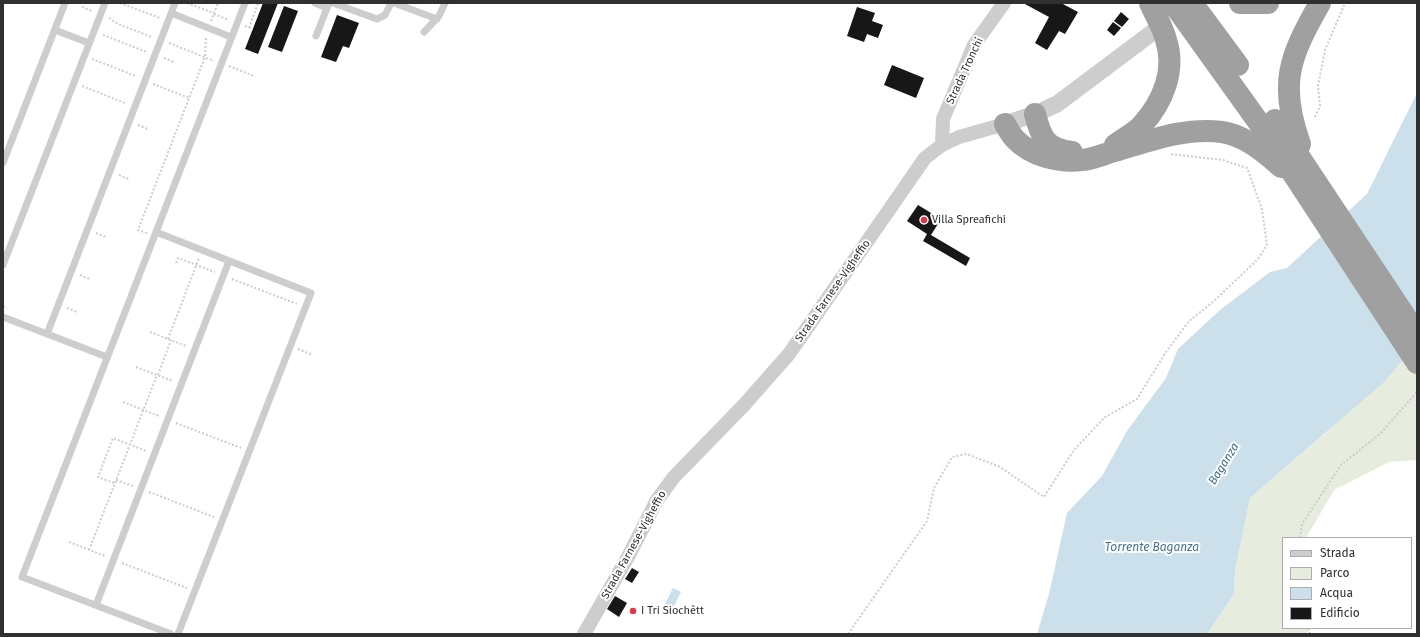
<!DOCTYPE html>
<html>
<head>
<meta charset="utf-8">
<style>
  body { margin:0 }
  #map { position:relative; width:1420px; height:637px; overflow:hidden; background:#fff; font-family:"Fira Sans",sans-serif }
  canvas { display:block }
  .frame { position:absolute; inset:0; border:4px solid #303030; pointer-events:none }
  .legend { position:absolute; left:1282px; top:537px; width:130px; height:92px; box-sizing:border-box; background:#fff; border:1px solid #acacac; margin:0; padding:5px 7px; list-style:none; font-size:12px; color:#303030 }
  .legend li { display:flex; align-items:center; gap:8px; height:20px }
  .legend b { width:20px; border:1px solid #acacac }
</style>
</head>
<body>
<div id="map">
<canvas width="1420" height="637"></canvas>
<div class="frame"></div>
<ul class="legend">
<li><b style="height:5px;background:#cdcdcd"></b>Strada</li>
<li><b style="height:11px;background:#e6ecde"></b>Parco</li>
<li><b style="height:11px;background:#cbe0eb"></b>Acqua</li>
<li><b style="height:11px;background:#171717"></b>Edificio</li>
</ul>
</div>
<script>
const ctx = document.querySelector('canvas').getContext('2d');
ctx.lineJoin = 'round';
function fillPath(path, color) {
  ctx.fillStyle = color;
  ctx.fill(path, 'evenodd');
}
function strokePath(path, color, width, dash) {
  ctx.strokeStyle = color;
  ctx.lineWidth = width;
  ctx.lineCap = dash ? 'butt' : 'round';
  ctx.setLineDash(dash || []);
  ctx.stroke(path);
}
function label(font, color, halo, rows, align = 'center') {
  ctx.font = font + ' "Fira Sans",sans-serif';
  ctx.lineWidth = 4;
  ctx.setLineDash([]);
  ctx.textBaseline = 'middle';
  ctx.strokeStyle = halo;
  ctx.fillStyle = color;
  for (const [text, x, y, turn = 0] of rows) {
    ctx.save();
    ctx.translate(x, y);
    ctx.rotate((+turn || 0) * Math.PI / 180);
    ctx.textAlign = isNaN(turn) ? turn : align;
    if (halo) ctx.strokeText(text, 0, 0);
    ctx.fillText(text, 0, 0);
    ctx.restore();
  }
}
fillPath(new Path2D(`
  M1417,343V460L1389,462L1334,490L1306,538H1283V628H1311L1306,634H1207L1234,594L1235,571L1250,498L1329,430Z`), '#e6ecde');
fillPath(new Path2D(`
  M1417,93V343L1384,382L1250,498L1235,571L1234,594L1207,634H1037L1049,594L1067,513L1102,476L1127,431L1166,378L1178,349L1220,310L1270,272L1287,268L1367,194Z
  M673,588L681,592L672,610L666,612L664,606Z`), '#cbe0eb');
fillPath(new Path2D(`
  M263,3H278L258,54L245,49Z
  M1023,3H1061L1078,12L1065,34L1059,31L1047,50L1035,43L1049,17Z
  M284,6L298,11L282,52L268,47Z
  M857,7L875,13L872,21L883,25L878,38L867,34L864,42L847,36Z
  M1121,12L1129,19L1122,27L1114,21Z
  M337,15L359,23L349,48L343,46L336,62L321,57Z
  M1113,22L1121,28L1114,36L1107,30Z
  M892,65L924,78L916,98L884,85Z
  M918,205L941,219L931,235L970,258L966,266L923,241L927,234L907,221Z
  M632,568L639,572L632,583L625,579Z
  M615,596L627,603L619,617L607,609Z`), '#171717');
strokePath(new Path2D(`
  M120,3L160,18
  M187,3L214,13
  M82,7L92,11
  M214,14L229,20
  M109,18L118,24L152,37
  M211,21L218,3
  M245,26L253,29
  M249,28L258,3
  M103,35L147,52
  M169,43L214,61
  M164,58L174,62
  M92,59L136,76
  M229,66L254,76
  M153,84L189,98
  M82,86L125,103
  M1315,117L1320,106L1318,86L1325,50L1345,3
  M138,125L148,129
  M119,175L129,179
  M96,233L106,237
  M147,233L138,230L205,57L206,36
  M176,263L178,258L215,272
  M80,275L90,279
  M232,279L297,304
  M3,306L7,308
  M67,308L77,312
  M150,332L186,346
  M168,339L199,258
  M298,349L313,355
  M136,367L173,381
  M158,375L171,340
  M123,402L159,416
  M176,423L241,448
  M116,480L133,486
  M114,483L98,477L113,438L146,451
  M149,492L214,517
  M1300,538L1302,524L1341,465L1380,434L1417,392
  M69,542L105,556
  M89,550L157,375
  M122,563L187,588
  M1309,628L1310,634
  M848,634L927,521L934,488L952,457L967,454L1000,467L1044,497L1074,450L1105,417L1137,399L1166,352L1189,321L1213,302L1258,259L1267,245L1262,209L1247,168L1223,160L1170,154`), '#cdcdcd', 2, [2, 2]);
strokePath(new Path2D(`
  M315,3L327,8
  M333,3L377,19L385,15L391,3
  M394,3L437,19
  M171,13L231,37
  M55,30L89,43
  M424,32L439,16L445,3
  M316,36L329,3
  M3,163L65,3
  M156,232L311,293L178,634
  M3,265L105,3
  M3,317L107,357
  M47,334L175,3
  M96,605L229,261
  M171,634L22,577L245,3`), '#cdcdcd', 7);
strokePath(new Path2D(`
  M942,145L943,119L974,45L1004,3
  M584,634L629,555L657,500L674,477L744,405L789,354L925,158L942,145L959,137L1005,124`), '#cdcdcd', 14);
strokePath(new Path2D(`
  M1005,124L1035,114L1057,104L1153,32`), '#cdcdcd', 17);
strokePath(new Path2D(`
  M1173,3L1267,134L1417,363
  M1192,3L1238,65
  M1240,3H1268
  M1035,114C1041,138 1046,149 1072,152
  M1275,120L1417,334
  M1005,124C1008,129 1011,135 1015,139C1031,156 1059,163 1082,160C1093,159 1104,154 1115,151C1149,141 1185,127 1222,132C1244,135 1265,152 1281,167
  M1300,144C1278,83 1290,56 1320,3
  M1115,145C1124,138 1135,133 1142,125C1163,102 1176,70 1166,40C1163,27 1155,15 1150,3`), '#a0a0a0', 22);
for (const [x, y, r, color] of [
  [924,220,4,"#e03849"],
  [633,611,4,"#e03849"]
]) {
  const dot = new Path2D();
  dot.arc(x, y, r, 0, 2 * Math.PI);
  ctx.fillStyle = color;
  ctx.fill(dot);
  strokePath(dot, '#fff', 1.5);
}
label('11px', '#303030', '#fff', [
  ["Strada Tronchi",965,71,-65],
  ["Strada Farnese-Vigheffio",833,291,-55],
  ["Strada Farnese-Vigheffio",634,545,-61]
]);
label('11px', '#303030', '#fff', [
  ["Villa Spreafichi",932,220],
  ["I Tri Siochètt",641,611]
], 'left');
label('italic 12px', '#3f7390', '#fff', [
  ["Baganza",1224,464,-58],
  ["Torrente Baganza",1152,548]
]);
</script>
</body>
</html>
